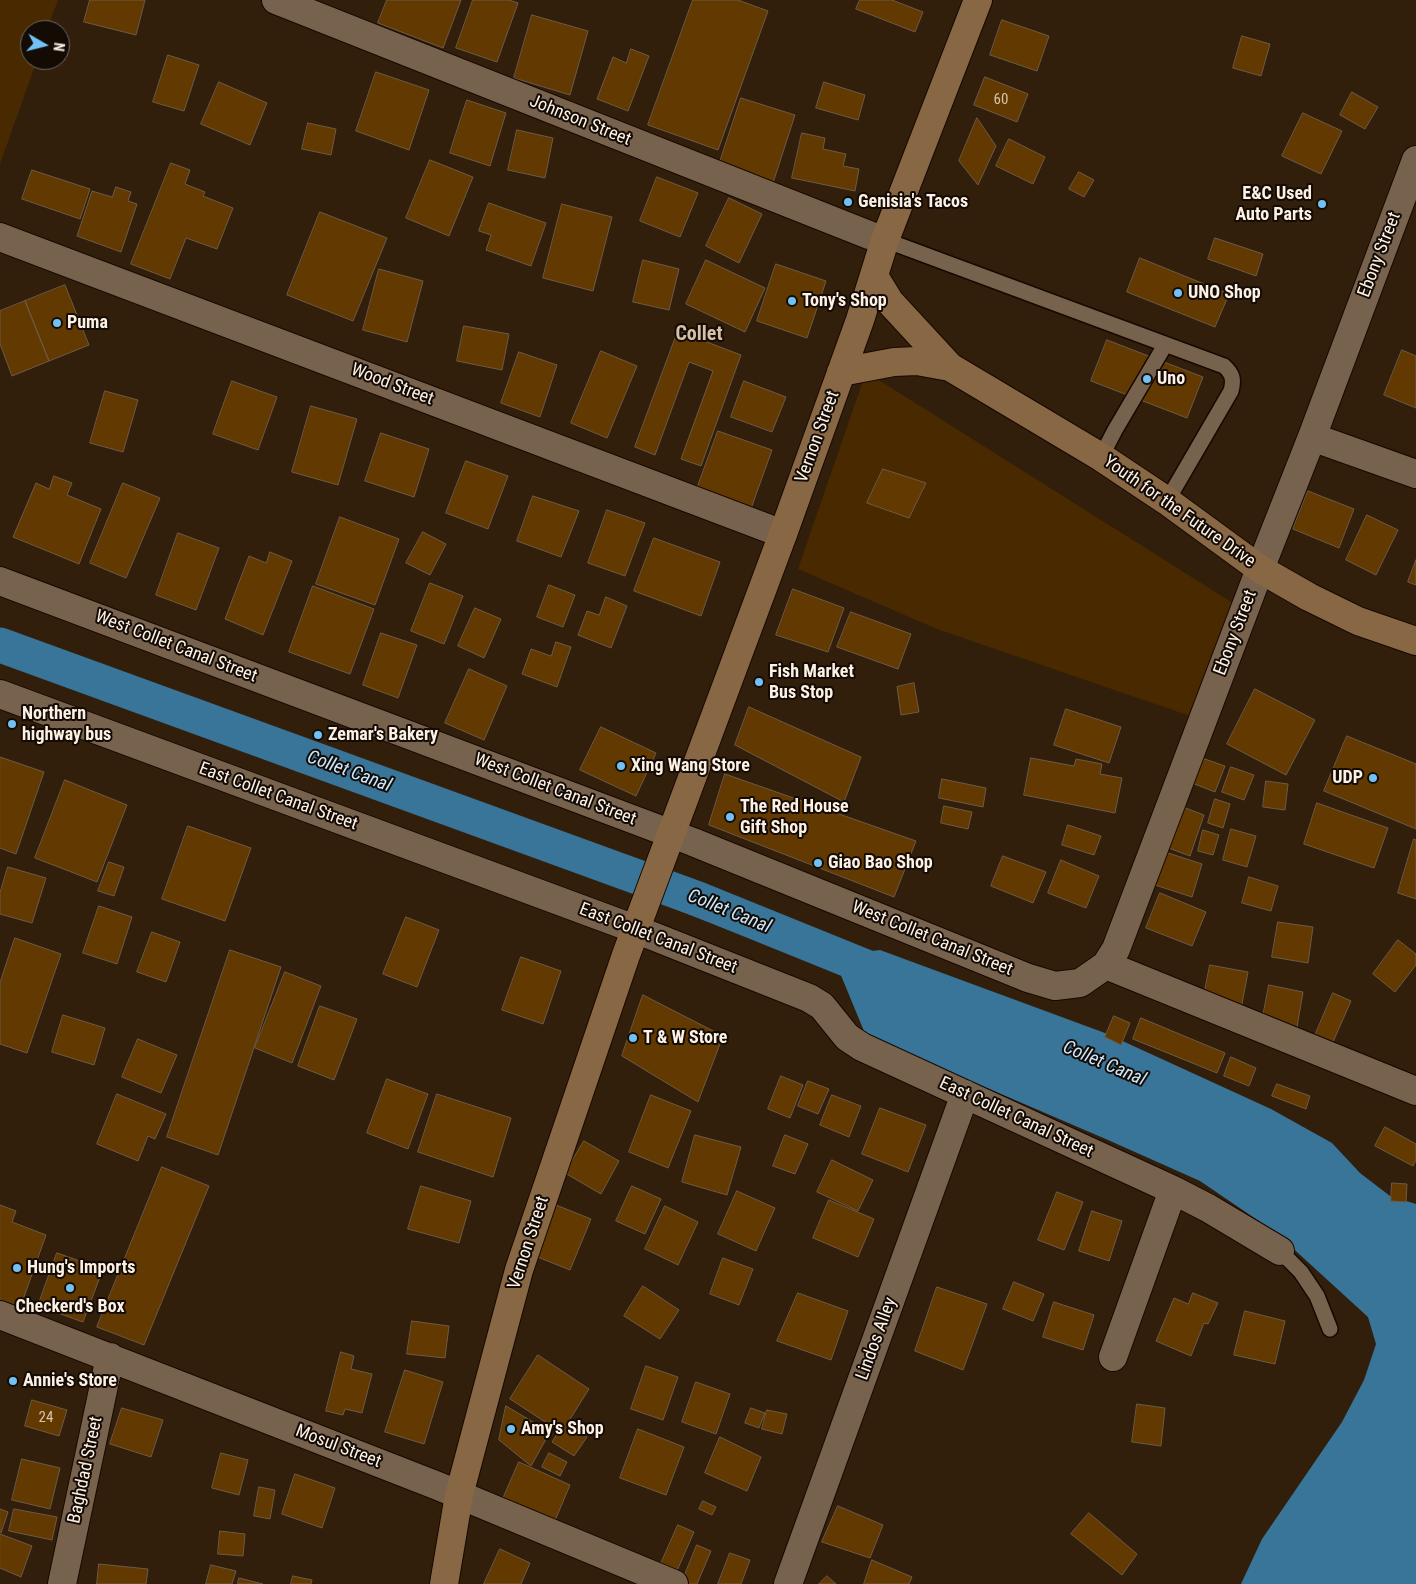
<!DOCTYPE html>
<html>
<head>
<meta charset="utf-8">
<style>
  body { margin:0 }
  #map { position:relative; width:1416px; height:1584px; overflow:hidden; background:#311f0c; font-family:"Roboto Condensed",sans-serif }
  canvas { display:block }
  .north { position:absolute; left:20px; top:20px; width:50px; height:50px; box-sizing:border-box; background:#130b04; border:1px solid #71675e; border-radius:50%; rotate:98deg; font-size:14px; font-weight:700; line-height:20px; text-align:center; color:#fdf1e5 }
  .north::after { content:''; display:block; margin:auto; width:18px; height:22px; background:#72c1f5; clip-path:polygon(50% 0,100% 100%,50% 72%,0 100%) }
</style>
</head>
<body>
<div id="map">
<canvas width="1416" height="1584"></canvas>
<div class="north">N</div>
</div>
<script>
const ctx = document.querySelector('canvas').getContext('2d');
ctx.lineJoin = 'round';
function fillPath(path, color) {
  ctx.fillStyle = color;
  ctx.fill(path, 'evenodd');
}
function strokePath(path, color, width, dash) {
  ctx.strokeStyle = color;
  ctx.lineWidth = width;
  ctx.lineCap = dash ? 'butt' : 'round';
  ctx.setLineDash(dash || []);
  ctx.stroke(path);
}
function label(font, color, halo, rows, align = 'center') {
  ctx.font = font + ' "Roboto Condensed",sans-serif';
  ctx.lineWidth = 4;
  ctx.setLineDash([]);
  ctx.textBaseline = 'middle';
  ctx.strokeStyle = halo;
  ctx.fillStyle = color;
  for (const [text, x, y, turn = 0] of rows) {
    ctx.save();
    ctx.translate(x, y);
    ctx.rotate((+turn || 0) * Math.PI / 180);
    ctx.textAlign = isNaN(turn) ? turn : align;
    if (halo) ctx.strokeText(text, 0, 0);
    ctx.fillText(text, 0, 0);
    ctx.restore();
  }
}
fillPath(new Path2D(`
  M0,0H58L47,30H30V60H37L0,164Z
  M866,372L1236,605L1202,720L937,629L798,569Z`), '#492900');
fillPath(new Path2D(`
  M0,644L618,876L839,955L880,950L1105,1033L1271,1109L1332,1143L1360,1173L1390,1196L1416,1204V1584H1241L1262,1539L1342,1422L1364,1380L1376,1344L1368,1317L1275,1232L1200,1181L1108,1140L866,1036L840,973L504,843L0,660Z`), '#397499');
strokePath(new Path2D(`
  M0,645L698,899L866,967`), '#397499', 35);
const building = new Path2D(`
  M90,0H145L136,35L84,22Z
  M387,0H461L443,48L378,23Z
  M473,0H509L518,3L497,62L456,48Z
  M693,0H738L768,11L718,150L648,125Z
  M860,0H892L923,12L915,32L856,9Z
  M532,15L588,31L570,95L514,78Z
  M1002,20L1049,36L1037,71L990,55Z
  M1242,36L1270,44L1261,76L1233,68Z
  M631,49L649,56L628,111L597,99L613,57L626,63Z
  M168,55L199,65L184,111L153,102Z
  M376,72L429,90L409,150L356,131Z
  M985,77L1028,94L1017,122L974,105Z
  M219,82L267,103L250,145L201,124Z
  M824,82L865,95L858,120L816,108Z
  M1352,92L1378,107L1365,129L1340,115Z
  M741,98L795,115L773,183L719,165Z
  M467,100L506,113L490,166L450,153Z
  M1303,113L1342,131L1321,174L1282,156Z
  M977,118L996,146L978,185L959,161Z
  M308,123L336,129L331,155L302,149Z
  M517,130L553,138L545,178L508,170Z
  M802,133L825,138L823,149L846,154L843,166L859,169L855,191L792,178Z
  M1009,139L1045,157L1033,184L996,166Z
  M430,160L473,177L449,236L406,218Z
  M171,163L190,170L185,184L205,192L203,196L233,208L217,249L186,238L170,279L131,264Z
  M32,170L90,189L80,219L22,199Z
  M1079,172L1094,180L1084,197L1069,189Z
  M657,177L698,193L680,237L640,221Z
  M116,187L131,192L128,201L137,204L121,252L77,236L92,191L112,197Z
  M729,198L762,214L739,263L706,246Z
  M489,203L546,223L531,266L486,250L491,235L479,231Z
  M562,204L612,217L593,291L543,278Z
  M320,212L387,238L353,321L287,295Z
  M1215,238L1263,254L1256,276L1208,259Z
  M1140,258L1229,294L1215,327L1127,292Z
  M643,260L679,269L669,310L633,302Z
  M706,260L765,288L745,332L686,304Z
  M776,264L826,281L807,338L757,321Z
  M379,269L423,281L407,342L363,330Z
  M65,285L89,345L49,361L25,301Z
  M25,301L49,361L12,376L0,344V311Z
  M464,326L509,334L502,370L457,361Z
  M678,331L741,355L701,466L681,459L713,371L689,362L655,455L635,447Z
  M1107,340L1203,377L1187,418L1091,381Z
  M1402,350L1416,356V408L1384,395Z
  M601,351L637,366L607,438L571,423Z
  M519,352L557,365L540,417L501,403Z
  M232,381L277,397L258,450L213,434Z
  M744,381L786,397L772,432L731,417Z
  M105,391L138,400L123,452L90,443Z
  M311,406L357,419L338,485L292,472Z
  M718,431L772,450L748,517L694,497Z
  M381,433L429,449L414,497L365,481Z
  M466,461L508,476L488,529L446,513Z
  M883,469L926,483L909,518L867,503Z
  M54,476L72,483L67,495L101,509L79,564L13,537L36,483L49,489Z
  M123,483L160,498L126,578L90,563Z
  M1308,491L1354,509L1339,548L1293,529Z
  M533,496L579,511L561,557L517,541Z
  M607,510L645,523L625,576L588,563Z
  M1367,515L1398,530L1376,575L1346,560Z
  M340,517L399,539L375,605L316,584Z
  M423,532L446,544L430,575L406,563Z
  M178,533L219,548L196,610L156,595Z
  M654,538L720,562L701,616L634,591Z
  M270,552L292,561L263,635L225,619L249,556L266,563Z
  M1416,560V585L1408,582Z
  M430,583L463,596L444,644L411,631Z
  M549,585L575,595L563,627L537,617Z
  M313,586L374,609L350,674L289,652Z
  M793,589L844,608L828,652L776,635Z
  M606,597L627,606L611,648L578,635L587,611L599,615Z
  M475,608L501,619L484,658L458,646Z
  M851,612L911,634L898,669L837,647Z
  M381,633L417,645L398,698L363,685Z
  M556,642L571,647L557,687L522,674L531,649L551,656Z
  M469,669L507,686L484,740L445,723Z
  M914,683L919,712L901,715L897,687Z
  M1255,689L1315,720L1286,775L1227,744Z
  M749,707L861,757L844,802L735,745Z
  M1066,709L1121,727L1109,763L1054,745Z
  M601,727L656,753L636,796L580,770Z
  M1347,736L1416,764V829L1324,791Z
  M0,757L44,772L16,854L0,848Z
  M1031,758L1074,766L1076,759L1102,764L1100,774L1122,778L1115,813L1024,795Z
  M1202,758L1225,766L1215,792L1192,783Z
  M1231,767L1254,775L1244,800L1222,792Z
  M725,774L916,841L894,897L709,825Z
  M942,779L986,788L983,807L939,798Z
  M65,780L127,805L97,882L35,858Z
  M1266,781L1288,784L1285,810L1263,807Z
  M1215,799L1230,804L1223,828L1208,823Z
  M1317,803L1388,828L1374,868L1304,844Z
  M944,806L972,812L968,829L941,823Z
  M1180,806L1204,815L1190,856L1166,847Z
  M1068,825L1101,836L1094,855L1062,845Z
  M188,826L251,848L225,921L162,899Z
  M1231,829L1256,836L1247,867L1223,860Z
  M1203,830L1219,835L1213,855L1198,851Z
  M1414,839L1416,840V899L1398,893Z
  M1159,850L1202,864L1192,897L1149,883Z
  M1003,856L1046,872L1033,903L991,886Z
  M1061,860L1099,876L1086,908L1048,893Z
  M109,862L124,867L114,896L98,891Z
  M8,867L46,878L32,923L0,914V893Z
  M1249,877L1278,886L1271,911L1242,903Z
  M1160,893L1206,912L1192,946L1146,928Z
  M99,906L132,917L117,964L83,953Z
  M406,917L439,930L417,987L383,974Z
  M1278,922L1313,927L1308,963L1272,957Z
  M152,932L180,942L166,982L137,972Z
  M15,938L61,954L27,1053L0,1044V983Z
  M1398,940L1416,954V965L1395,992L1373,974Z
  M230,950L281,967L218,1155L167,1137Z
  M521,957L561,971L543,1024L502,1010Z
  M1210,965L1248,972L1241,1009L1203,1001Z
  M285,972L321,986L292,1063L255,1048Z
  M1269,985L1303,992L1296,1033L1261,1027Z
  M1333,993L1351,1001L1325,1060L1308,1052Z
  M643,995L723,1036L698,1102L622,1056Z
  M320,1006L357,1019L334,1080L298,1066Z
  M63,1015L105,1028L94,1065L52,1052Z
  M1114,1016L1130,1023L1121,1045L1105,1037Z
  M1141,1018L1225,1053L1217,1073L1133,1039Z
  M138,1039L177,1055L161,1093L122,1077Z
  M1231,1057L1256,1068L1249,1086L1224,1076Z
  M781,1076L803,1085L790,1118L768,1109Z
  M387,1079L428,1094L408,1149L367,1133Z
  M808,1081L829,1089L818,1114L798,1106Z
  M1277,1084L1310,1096L1306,1109L1272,1096Z
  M117,1094L166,1114L155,1139L148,1136L138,1161L97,1144Z
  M437,1094L511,1118L493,1177L418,1152Z
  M651,1095L691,1111L668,1168L629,1152Z
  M832,1095L861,1106L849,1137L820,1125Z
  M880,1108L926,1125L908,1172L862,1154Z
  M1385,1127L1416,1144V1160L1413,1166L1375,1146Z
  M695,1135L741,1147L727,1195L682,1182Z
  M785,1135L808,1144L795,1174L773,1166Z
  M584,1141L619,1161L601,1194L565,1173Z
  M832,1160L873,1180L858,1211L817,1192Z
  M162,1167L209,1186L144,1345L97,1327Z
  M1392,1183L1407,1184L1406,1202L1391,1201Z
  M421,1186L471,1201L459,1243L408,1229Z
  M632,1186L661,1199L645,1234L616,1221Z
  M737,1191L775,1208L756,1251L718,1234Z
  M1057,1192L1083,1202L1064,1250L1038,1240Z
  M829,1200L874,1219L858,1257L813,1238Z
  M0,1205L16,1211L12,1222L46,1235L20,1308L0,1301Z
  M556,1205L591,1219L570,1270L535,1256Z
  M665,1206L698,1222L678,1265L645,1249Z
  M1092,1211L1122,1221L1109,1261L1079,1251Z
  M57,1253L103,1269L83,1322L38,1306Z
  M723,1258L753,1269L739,1305L710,1294Z
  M1014,1282L1044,1294L1033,1321L1003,1309Z
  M643,1286L679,1310L660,1339L624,1316Z
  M937,1287L987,1304L963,1370L915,1351Z
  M798,1293L848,1311L831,1360L777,1341Z
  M1193,1293L1218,1303L1208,1324L1204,1323L1191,1356L1156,1341L1174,1298L1188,1304Z
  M1054,1302L1094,1315L1083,1350L1043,1337Z
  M1245,1311L1285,1321L1275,1364L1234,1355Z
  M412,1321L449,1326L445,1358L407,1354Z
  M341,1352L354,1356L351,1369L372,1374L362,1413L345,1409L343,1415L326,1411Z
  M538,1355L589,1389L567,1424L587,1437L574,1456L552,1442L559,1431L510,1399Z
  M646,1366L678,1377L663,1420L631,1409Z
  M405,1370L443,1382L424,1444L385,1432Z
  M696,1382L730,1394L716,1434L682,1422Z
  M32,1400L67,1410L59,1436L25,1426Z
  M1137,1404L1165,1408L1161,1446L1132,1442Z
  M506,1406L550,1432L531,1466L499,1440Z
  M122,1408L163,1420L151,1457L110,1444Z
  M751,1408L765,1413L759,1428L745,1423Z
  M767,1410L787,1414L782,1434L762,1429Z
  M638,1429L684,1447L666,1495L620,1478Z
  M720,1437L761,1457L747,1491L705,1473Z
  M221,1453L248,1460L239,1495L212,1488Z
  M549,1453L567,1462L560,1476L542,1467Z
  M22,1459L60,1468L50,1509L12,1500Z
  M519,1462L570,1485L554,1523L502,1501Z
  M295,1474L335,1488L322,1528L282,1514Z
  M259,1487L275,1490L270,1519L254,1516Z
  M703,1501L716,1507L712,1515L699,1509Z
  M838,1506L883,1525L870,1558L822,1542Z
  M0,1509L8,1512L1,1533L0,1532Z
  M14,1509L57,1517L52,1540L9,1531Z
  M1089,1513L1137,1554L1122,1575L1071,1534Z
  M678,1525L694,1532L672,1582L656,1575Z
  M220,1531L245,1534L243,1556L218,1554Z
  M0,1534L32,1546L21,1577L0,1568Z
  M697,1545L711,1551L697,1584H686L682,1582Z
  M500,1549L530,1563L521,1584H484Z
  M730,1553L750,1560L741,1584H718Z
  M872,1560L912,1577L909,1584H864Z
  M99,1564L148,1569L146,1584H97Z
  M211,1565L236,1571L232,1584H206Z
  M293,1576L312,1580L311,1584H291Z
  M827,1576L836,1584H819Z
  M239,1578L263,1584H238Z`);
fillPath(building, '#623a01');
strokePath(building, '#6e5a45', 1);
const service = new Path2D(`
  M885,240L1224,366C1233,374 1234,380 1231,391L1167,501
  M1101,457L1115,430L1165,345
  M1280,1251L1301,1272L1317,1296L1330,1329`);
const minor = new Path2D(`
  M276,0L869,235L885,240
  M0,237L783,534
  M1312,437L1416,474
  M1260,569L1312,437L1416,160
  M635,929L809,998L822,1006L847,1037L862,1047L1173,1190L1208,1208L1280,1251
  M1106,965L1416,1091
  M0,1315L438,1486L674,1584
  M1113,1357L1173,1190
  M62,1584L110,1357
  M788,1584L965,1094`);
const tertiary = new Path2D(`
  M0,581L693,842L1028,978L1055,986L1080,983L1106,965L1116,949L1260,569
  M0,694L635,929`);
const secondary = new Path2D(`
  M874,276L890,302L950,367L1101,457L1167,501L1260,569L1309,597L1358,621L1416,641
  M841,372L894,362L917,361L950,367
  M444,1584L459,1495L519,1270L626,955L783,534L860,320L885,240L978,0`);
strokePath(service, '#180800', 18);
strokePath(minor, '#180800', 30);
strokePath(tertiary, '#180800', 30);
strokePath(secondary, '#180800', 30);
strokePath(service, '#77624d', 15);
strokePath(minor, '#77624d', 28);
strokePath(tertiary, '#77624d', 28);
strokePath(secondary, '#876744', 28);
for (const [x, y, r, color] of [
  [848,202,5,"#72c1f5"],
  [1322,204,5,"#72c1f5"],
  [1178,293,5,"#72c1f5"],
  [792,301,5,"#72c1f5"],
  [57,323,5,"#72c1f5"],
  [1147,379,5,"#72c1f5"],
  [759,682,5,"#72c1f5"],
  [12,724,5,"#72c1f5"],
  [318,735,5,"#72c1f5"],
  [621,766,5,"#72c1f5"],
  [1373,778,5,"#72c1f5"],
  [730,817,5,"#72c1f5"],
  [818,863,5,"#72c1f5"],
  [633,1038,5,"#72c1f5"],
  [17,1268,5,"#72c1f5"],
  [70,1288,5,"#72c1f5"],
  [13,1381,5,"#72c1f5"],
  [511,1429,5,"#72c1f5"]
]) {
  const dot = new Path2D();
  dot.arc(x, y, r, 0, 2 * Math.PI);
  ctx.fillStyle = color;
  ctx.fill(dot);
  strokePath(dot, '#130b04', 2);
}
label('15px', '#d6c3ac', null, [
  ["60",1001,100],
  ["24",46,1418]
]);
label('18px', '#fdf1e5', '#130b04', [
  ["Johnson Street",580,121,22],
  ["Ebony Street",1380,255,-69],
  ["Wood Street",392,385,21],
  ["Vernon Street",818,437,-70],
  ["Youth for the Future Drive",1179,512,35],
  ["Ebony Street",1236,633,-69],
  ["West Collet Canal Street",176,647,21],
  ["West Collet Canal Street",555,790,21],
  ["East Collet Canal Street",278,797,20],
  ["East Collet Canal Street",658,939,21],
  ["West Collet Canal Street",932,939,22],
  ["East Collet Canal Street",1016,1118,25],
  ["Vernon Street",529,1243,-72],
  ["Lindos Alley",877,1339,-70],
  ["Mosul Street",338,1447,21],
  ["Baghdad Street",86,1470,-78]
]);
label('bold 18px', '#fdf1e5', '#130b04', [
  ["E&C Used",1312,194,"right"],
  ["Auto Parts",1312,215,"right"],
  ["Genisia's Tacos",858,202],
  ["UNO Shop",1188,293],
  ["Tony's Shop",802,301],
  ["Puma",67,323],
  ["Uno",1157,379],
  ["Fish Market",769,672],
  ["Bus Stop",769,693],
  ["Northern",22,714],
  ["highway bus",22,735],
  ["Zemar's Bakery",328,735],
  ["Xing Wang Store",631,766],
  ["UDP",1363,778,"right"],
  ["The Red House",740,807],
  ["Gift Shop",740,828],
  ["Giao Bao Shop",828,863],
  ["T & W Store",643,1038],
  ["Hung's Imports",27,1268],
  ["Checkerd's Box",70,1307,"center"],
  ["Annie's Store",23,1381],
  ["Amy's Shop",521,1429]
], 'left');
label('italic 19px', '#c8e8ff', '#130b04', [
  ["Collet Canal",349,772,20],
  ["Collet Canal",729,912,22],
  ["Collet Canal",1104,1064,23]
]);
label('bold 20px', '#d7c0a9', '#130b04', [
  ["Collet",699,335]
]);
</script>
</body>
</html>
